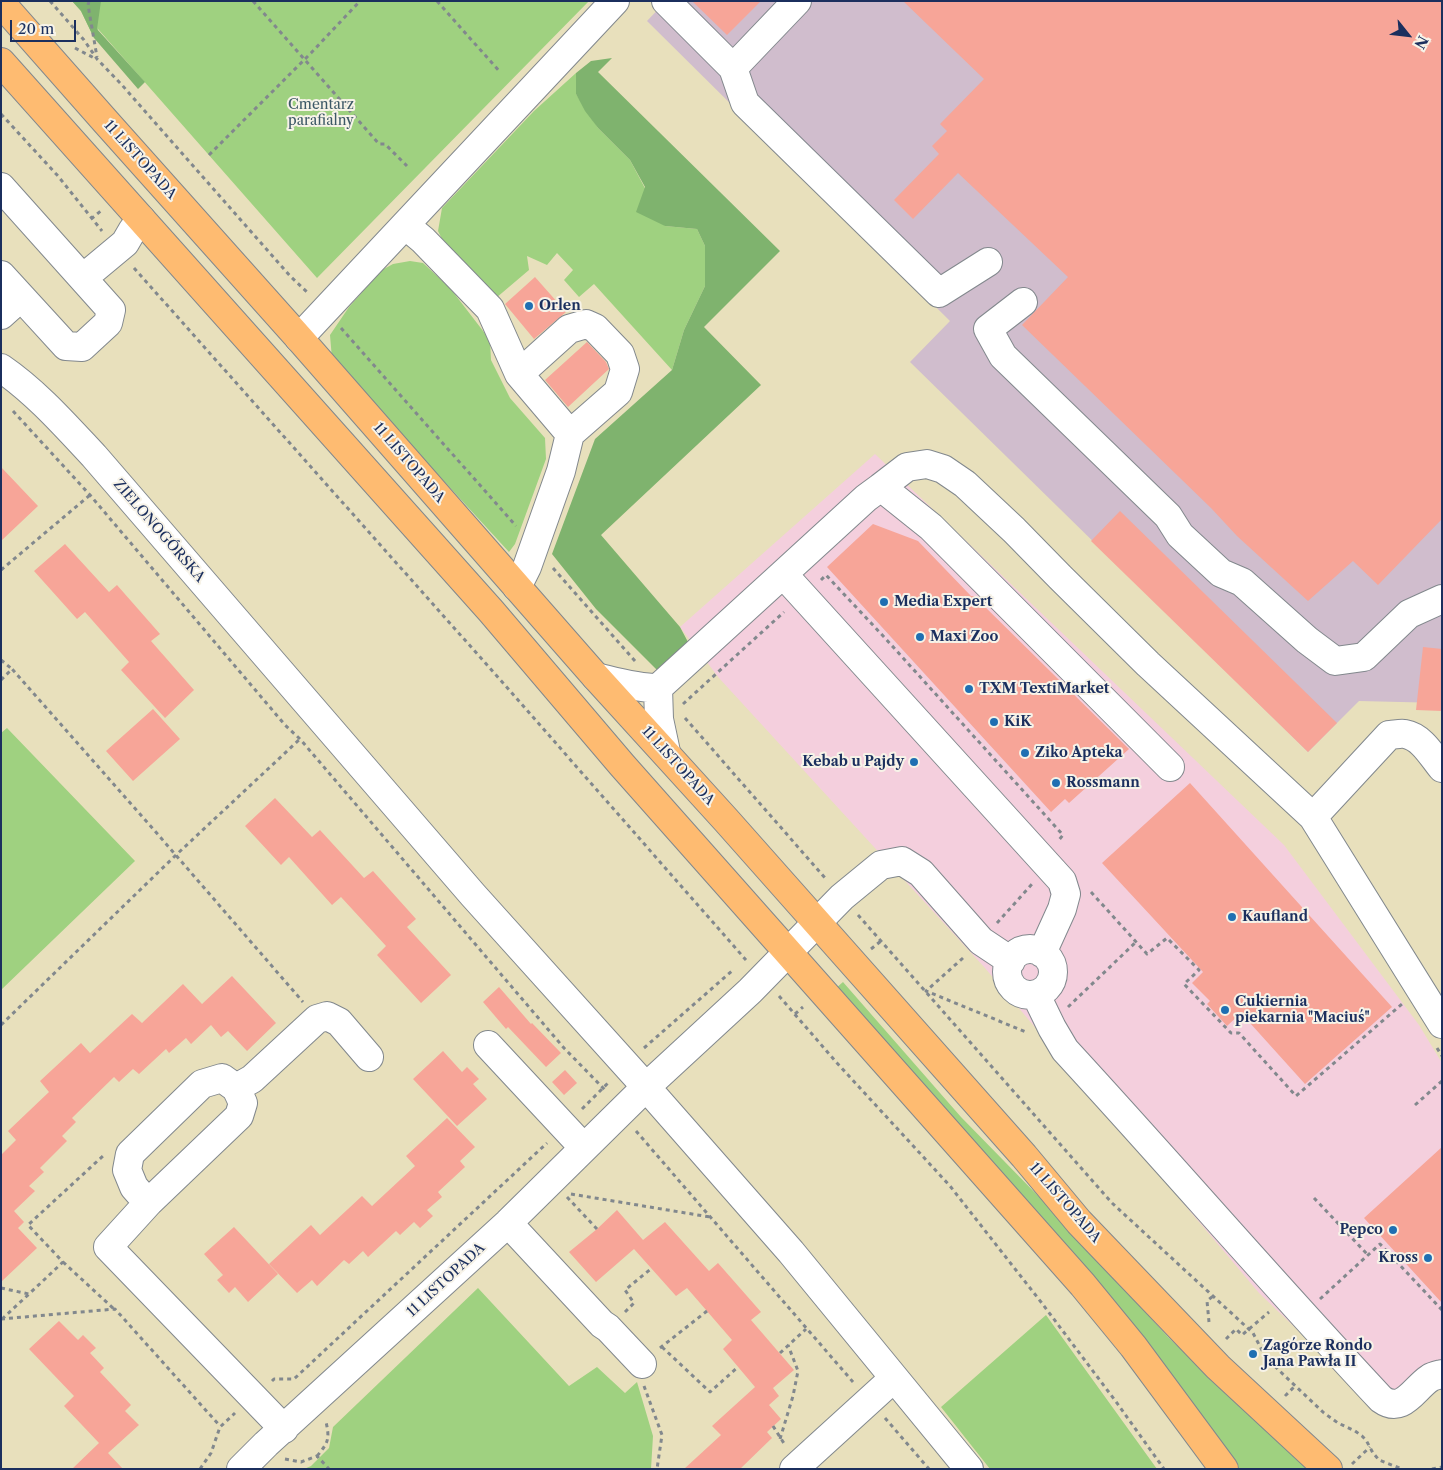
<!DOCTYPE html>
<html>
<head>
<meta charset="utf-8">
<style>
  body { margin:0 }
  #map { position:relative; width:1443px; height:1470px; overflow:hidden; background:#e8e0bc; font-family:"Libre Caslon Text",serif }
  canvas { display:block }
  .frame { position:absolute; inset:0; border:2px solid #1b2f5e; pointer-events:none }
  .north { position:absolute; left:1383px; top:10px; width:50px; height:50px; -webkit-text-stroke:4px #f7f3e8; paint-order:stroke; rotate:119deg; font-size:14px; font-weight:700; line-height:20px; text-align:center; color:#1b2f5e }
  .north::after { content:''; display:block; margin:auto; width:18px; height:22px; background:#1b2f5e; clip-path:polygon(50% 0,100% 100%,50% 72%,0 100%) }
  .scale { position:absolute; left:10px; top:20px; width:66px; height:22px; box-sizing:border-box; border:2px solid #1b2f5e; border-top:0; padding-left:6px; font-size:15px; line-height:18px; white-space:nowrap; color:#1b2f5e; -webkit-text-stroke:4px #f7f3e8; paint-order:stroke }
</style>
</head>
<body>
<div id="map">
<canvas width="1443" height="1470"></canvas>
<div class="frame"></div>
<div class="north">N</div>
<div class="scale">20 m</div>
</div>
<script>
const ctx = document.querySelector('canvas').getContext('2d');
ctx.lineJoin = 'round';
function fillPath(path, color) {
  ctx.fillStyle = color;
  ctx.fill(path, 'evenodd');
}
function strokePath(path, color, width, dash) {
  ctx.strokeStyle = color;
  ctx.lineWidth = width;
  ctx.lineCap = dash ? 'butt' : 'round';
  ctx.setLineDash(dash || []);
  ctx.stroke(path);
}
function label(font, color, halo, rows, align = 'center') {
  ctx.font = font + ' "Libre Caslon Text",serif';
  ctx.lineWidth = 4;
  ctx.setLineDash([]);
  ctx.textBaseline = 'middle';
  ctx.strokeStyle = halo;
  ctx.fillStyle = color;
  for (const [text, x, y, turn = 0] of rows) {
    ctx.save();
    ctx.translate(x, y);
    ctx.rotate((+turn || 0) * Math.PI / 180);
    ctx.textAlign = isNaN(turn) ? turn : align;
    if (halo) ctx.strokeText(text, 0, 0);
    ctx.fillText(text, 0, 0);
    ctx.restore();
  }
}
fillPath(new Path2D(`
  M875,454L1284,845L1419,1025L1442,1063V1386L1403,1416L1378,1407L1259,1293L985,968L719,678L680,627Z`), '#f4cfdd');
fillPath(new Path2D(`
  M666,1H1442V703L1359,701L1308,752L910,362L950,321L647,21Z`), '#d0bdcd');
fillPath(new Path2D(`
  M72,1H589L317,278L98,29L94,38L81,11Z
  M576,73V94L598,128L630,160L665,226L697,229L705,246V286L684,330L672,370L594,284L579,297L564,280L573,270L557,253L547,265L527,256L529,270L496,298L444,243L438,231L442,208L534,111Z
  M410,261L423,263L450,288L490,340L491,360L510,398L545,438L546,459L515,544L509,552L332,359L330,335L349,307L382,270L393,264Z
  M7,728L135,861L1,990V733Z
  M843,982L961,1117L1048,1206L1168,1337L1308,1469H1239L1150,1346L1101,1289L835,989Z
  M478,1288L569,1386L597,1367L625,1393L637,1382L653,1436L651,1469H304L311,1466L329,1448L333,1427Z
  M1046,1315L1157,1469H990L941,1407Z`), '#9fd180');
fillPath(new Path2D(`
  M72,1H101L97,29L145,82L138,89L94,38L81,11Z
  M612,58L598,72L780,251L704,327L761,385L601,535L680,627L688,642L658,671L596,609L552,554L595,439L672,370L684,330L705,286V246L697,229L665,226L636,212L645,187L630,160L598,128L585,111L576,94V73L591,61Z`), '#7fb36e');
fillPath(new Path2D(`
  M692,1H761L727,35Z
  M903,1H1442V519L1378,585L1353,561L1308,601L1237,536L1211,508L1022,325L1068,277L958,173L913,219L894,200L939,154L932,146L947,131L940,124L984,79Z
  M535,277L566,312L534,339L505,304Z
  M587,342L606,362L609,369L568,407L545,380Z
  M1,467L38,506L1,541Z
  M1120,511L1337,723L1308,752L1091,541Z
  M873,524L918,541L971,596H974L1129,749L1069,803L1065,799L1051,812L827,567Z
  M65,544L109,592L117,585L160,634L151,641L194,690L165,718L121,670L129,662L85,612L77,619L34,571Z
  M1423,647L1442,649V711L1416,710Z
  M153,709L180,739L133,781L106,751Z
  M1190,783L1392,1007L1305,1084L1241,1013L1227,1026L1207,1004L1210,1001L1192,983L1203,972L1102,863Z
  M275,798L312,837L320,830L364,878L373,871L416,919L407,927L451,975L421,1003L377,955L386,946L341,897L332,905L289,857L281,865L245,826Z
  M232,976L276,1023L247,1051L228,1031L221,1037L211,1025L191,1044L186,1038L169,1053L166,1049L139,1074L133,1069L119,1082L114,1077L72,1118L76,1122L62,1136L67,1141L40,1168L44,1172L29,1186L35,1191L14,1211L24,1222L18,1228L37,1248L1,1282V1155L16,1140L8,1131L49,1092L40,1081L81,1043L90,1053L132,1014L142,1023L183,984L202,1004Z
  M499,987L531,1024L532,1023L561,1053L546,1067L508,1027L506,1029L483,1002Z
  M443,1051L462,1072L467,1067L479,1079L473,1084L487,1099L457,1126L413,1079Z
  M565,1070L577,1083L564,1095L552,1082Z
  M447,1118L475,1147L460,1161L465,1167L438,1192L442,1197L427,1210L433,1216L420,1228L414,1222L400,1235L396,1231L368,1257L363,1251L349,1264L344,1260L317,1286L312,1280L297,1293L269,1264L311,1225L320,1235L362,1196L372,1206L415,1166L406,1156Z
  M1442,1147V1303L1364,1218Z
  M617,1210L643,1240L665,1222L709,1271L718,1263L761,1312L751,1320L794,1370L773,1388L779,1396L769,1405L781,1419L767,1432L772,1438L740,1469H684L721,1435L712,1426L755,1387L723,1349L732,1340L687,1288L676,1296L634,1249L596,1282L569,1252L597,1229Z
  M234,1227L278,1274L248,1302L235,1287L229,1293L217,1280L223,1275L204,1254Z
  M59,1321L78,1340L83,1335L96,1348L90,1353L104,1368L100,1372L131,1405L125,1411L139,1425L108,1453L123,1469H72L99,1443L64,1406L74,1396L29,1349Z`), '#f7a598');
const minor = new Path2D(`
  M666,1L733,68L745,103L939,293L988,262
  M733,68L797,1
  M1,187L111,310L108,323L82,347L66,346L1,275
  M405,225L423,240L490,309L519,374L570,434L561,471L527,567L517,587
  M83,278L125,243L132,231L141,219
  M1023,302L988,329L1003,356L1168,516L1180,535L1221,573L1242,582L1307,640L1335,661L1364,657L1409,614L1442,599
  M1,315L21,297
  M299,338L615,1
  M1,368C36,392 65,425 94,456L473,895L646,1087L791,1252L969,1469
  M519,374L569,329L586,324L595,328L620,354L625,369L618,392L570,434
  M881,487L907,467L927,464L943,469L965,484L1014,530L1060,577L1148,664L1313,817L1442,1024
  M596,677C617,682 637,688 658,688L783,574
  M658,688L659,719L666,752
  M1313,817L1389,735C1394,735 1400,733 1405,734C1422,737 1432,756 1442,768
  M1007 972a23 23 0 1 1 46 0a23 23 0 1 1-46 0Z
  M1042,953L1062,909L1066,894L1062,881L783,574L866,498L881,487L931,527L1170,767
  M1036,995L1052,1028L1065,1050C1171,1165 1274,1285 1381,1399C1403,1415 1414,1388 1430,1378C1433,1376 1438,1375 1442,1374
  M488,1045L584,1148
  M236,1088L252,1079L317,1019L327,1016L339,1022L369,1057
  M148,1203L134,1187L127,1170L130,1154L202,1084L222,1078L236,1088L243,1103L239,1116L148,1203L108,1247L284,1429
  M508,1223L602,1324L608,1328L642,1364
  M241,1469L266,1444L508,1223L646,1087L750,991L842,897L881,865L902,861L921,873L981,941L1011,961
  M794,1469L894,1378`);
const major = new Path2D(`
  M1,3L106,122L299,338L596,677L726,820L1024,1156L1079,1222L1218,1367L1328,1469
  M1,62L491,611L622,765L1083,1285L1133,1346L1224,1469`);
strokePath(minor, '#82888d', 30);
strokePath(major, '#82888d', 30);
strokePath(new Path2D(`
  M50,1L84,40L97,59L122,85L290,276L308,293
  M89,1L88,5L97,57
  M253,1L379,144H385L407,166
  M437,1L500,72
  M75,48L96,59
  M1,114L58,176L102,231
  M209,155L311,53L360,1
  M91,219L102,210
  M134,268L504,684L746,960
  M341,328L516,526
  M13,411L90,495L285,725L300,739L564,1048L607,1092
  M553,568L635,661
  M1,570L90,495
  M821,580L826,575L885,638L1063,835L1058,841
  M1,660L12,669
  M1,680L12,669L161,838L303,1002
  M683,704L784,612
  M685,718L826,879
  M1091,892L1147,954L1167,938L1199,970L1184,984L1231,1033H1239L1296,1096L1402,1004
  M858,915L1112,1203L1253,1333L1266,1358L1324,1413L1338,1423L1355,1431L1362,1436L1366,1440L1373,1453L1379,1460L1402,1469
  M997,923L1033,883
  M871,949L881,941
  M963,958L926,991L1026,1032
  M779,996L837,1063L950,1186L1041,1302L1117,1403L1164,1469
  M1068,1007L1136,942
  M795,1014L803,1007
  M1,1025L176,855L300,739
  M644,1048L733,970
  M1437,1048L1442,1056
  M1415,1105L1442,1081
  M582,1109L609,1082
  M636,1131L853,1382
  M571,1194L710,1217
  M567,1197L597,1229
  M1314,1198L1368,1255
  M63,1262L114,1309
  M1,1288L29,1294L63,1262L28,1225L104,1155
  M1320,1299L1380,1244L1442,1310
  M625,1312L634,1303L625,1290L652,1268
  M1,1319L115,1309L220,1426
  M2,1319L29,1294
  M1209,1322L1207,1301L1213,1296
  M1226,1339L1236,1329L1242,1335L1269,1312
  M662,1347L710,1392L738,1367
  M660,1348L707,1311
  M780,1353L806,1329
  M272,1381L274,1379H294L547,1143
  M644,1386L662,1435L657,1469
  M1285,1394L1286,1395L1295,1386
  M885,1418L929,1469
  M773,1426L785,1445
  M780,1439L793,1396L798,1371L788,1345
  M317,1456C328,1443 330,1439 326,1422
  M285,1459L301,1462L317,1456L329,1469
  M1352,1464L1370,1447
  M200,1469L211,1453L220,1427L235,1413
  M1432,1469L1442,1467`), '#82888d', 3, [4, 4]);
strokePath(minor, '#fff', 28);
strokePath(major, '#febb71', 28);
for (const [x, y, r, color] of [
  [529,306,5,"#1f6fb2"],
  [884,602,5,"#1f6fb2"],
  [920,637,5,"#1f6fb2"],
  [969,689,5,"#1f6fb2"],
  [994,722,5,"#1f6fb2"],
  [1025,753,5,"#1f6fb2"],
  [914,762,5,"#1f6fb2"],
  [1056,783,5,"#1f6fb2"],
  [1232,917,5,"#1f6fb2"],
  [1225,1010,5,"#1f6fb2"],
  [1393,1230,5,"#1f6fb2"],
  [1428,1258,5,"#1f6fb2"],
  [1253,1354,5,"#1f6fb2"]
]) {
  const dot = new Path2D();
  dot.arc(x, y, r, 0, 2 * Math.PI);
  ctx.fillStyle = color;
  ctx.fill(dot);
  strokePath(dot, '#f7f3e8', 2);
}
label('14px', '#3c5866', '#f7f3e8', [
  ["Cmentarz",321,105],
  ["parafialny",321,121]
]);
label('14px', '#1b2f5e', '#f7f3e8', [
  ["11 LISTOPADA",140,160,48],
  ["11 LISTOPADA",409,463,49],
  ["ZIELONOGÓRSKA",159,531,49],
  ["11 LISTOPADA",678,766,48],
  ["11 LISTOPADA",1065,1203,49],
  ["11 LISTOPADA",446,1280,-43]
]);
label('bold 14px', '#1b2f5e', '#f7f3e8', [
  ["Orlen",539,306],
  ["Media Expert",894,602],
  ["Maxi Zoo",930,637],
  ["TXM TextiMarket",979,689],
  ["KiK",1004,722],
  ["Ziko Apteka",1035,753],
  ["Kebab u Pajdy",904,762,"right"],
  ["Rossmann",1066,783],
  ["Kaufland",1242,917],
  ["Cukiernia",1235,1002],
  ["piekarnia \"Maciuś\"",1235,1018],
  ["Pepco",1383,1230,"right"],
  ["Kross",1418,1258,"right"],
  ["Zagórze Rondo",1263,1346],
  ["Jana Pawła II",1263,1362]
], 'left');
</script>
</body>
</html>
